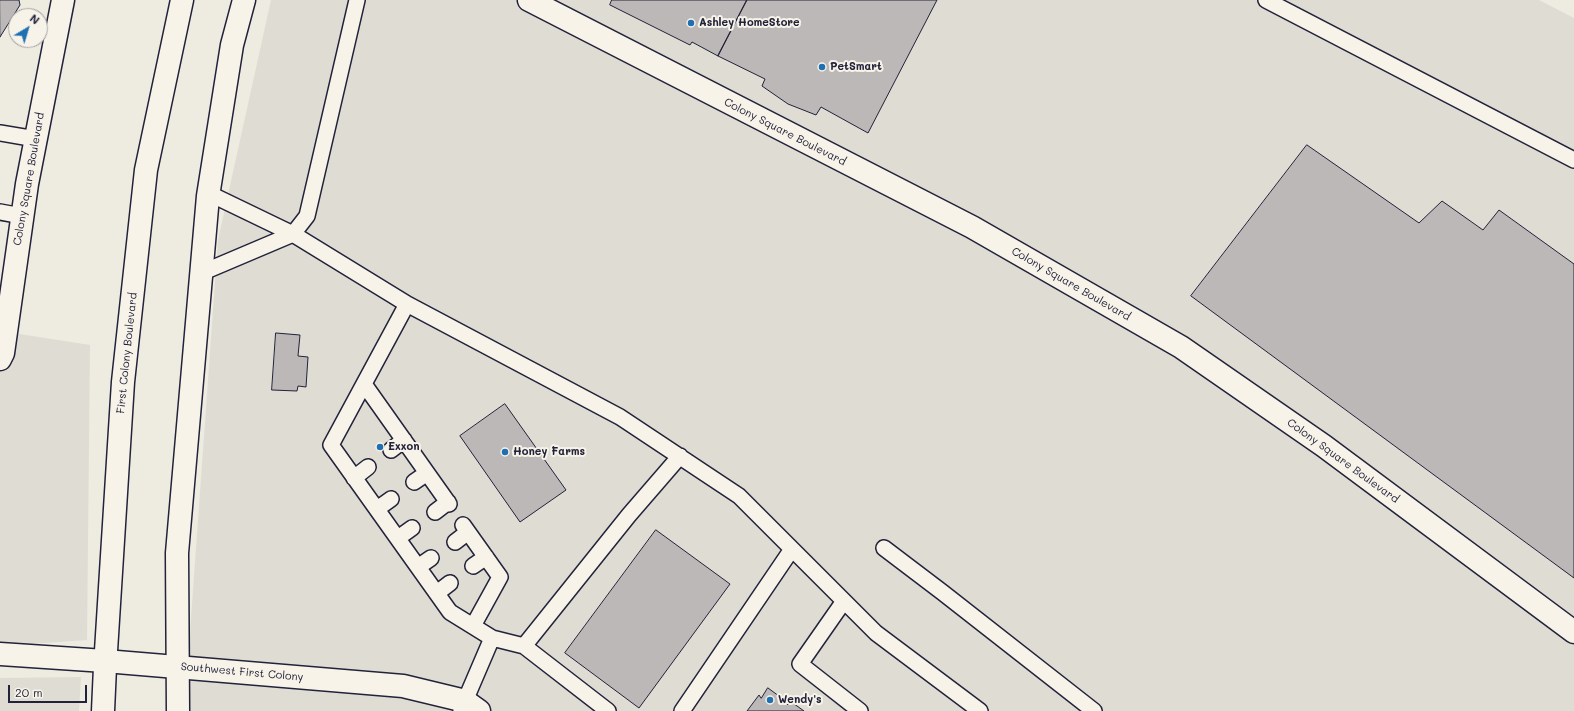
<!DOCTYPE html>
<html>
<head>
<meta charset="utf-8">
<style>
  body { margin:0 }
  #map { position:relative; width:1574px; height:711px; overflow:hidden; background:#eeebe1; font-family:Mali,sans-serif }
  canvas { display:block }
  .north { position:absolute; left:8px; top:8px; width:40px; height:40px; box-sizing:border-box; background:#f7f3e8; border:1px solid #a29fa3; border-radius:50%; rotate:38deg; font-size:11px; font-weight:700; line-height:16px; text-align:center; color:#22223b }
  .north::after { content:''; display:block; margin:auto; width:14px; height:18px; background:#1f6fb2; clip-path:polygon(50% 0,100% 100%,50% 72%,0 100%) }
  .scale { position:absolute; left:8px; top:685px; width:79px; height:18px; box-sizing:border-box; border:2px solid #22223b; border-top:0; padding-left:5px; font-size:12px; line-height:14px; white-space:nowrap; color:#22223b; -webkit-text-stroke:3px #f7f3e8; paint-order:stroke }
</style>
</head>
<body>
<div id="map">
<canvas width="1574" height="711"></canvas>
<div class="north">N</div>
<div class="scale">20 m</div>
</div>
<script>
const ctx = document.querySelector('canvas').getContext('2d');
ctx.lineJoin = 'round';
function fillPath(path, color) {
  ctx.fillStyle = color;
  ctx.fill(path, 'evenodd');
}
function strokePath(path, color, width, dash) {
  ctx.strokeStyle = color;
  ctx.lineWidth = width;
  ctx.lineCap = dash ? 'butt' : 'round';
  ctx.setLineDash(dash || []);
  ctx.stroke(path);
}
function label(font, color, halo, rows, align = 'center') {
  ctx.font = font + ' Mali,sans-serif';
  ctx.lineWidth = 4;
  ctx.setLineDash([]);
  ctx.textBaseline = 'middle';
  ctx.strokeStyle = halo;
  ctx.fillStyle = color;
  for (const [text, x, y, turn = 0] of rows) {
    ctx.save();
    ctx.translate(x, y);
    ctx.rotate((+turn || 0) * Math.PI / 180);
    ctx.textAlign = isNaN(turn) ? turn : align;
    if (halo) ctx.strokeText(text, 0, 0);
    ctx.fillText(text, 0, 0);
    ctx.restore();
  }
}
fillPath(new Path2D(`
  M271,0H1539L1574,18V711H188L189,646L218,240Z
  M0,331L90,345L87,640L0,646Z
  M81,677L79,711H0V678Z`), '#dfdcd4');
const building = new Path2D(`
  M0,0H19L20,5L0,37Z
  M612,0H747L718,56L692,42L690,45L610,5Z
  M747,0H937L868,133L821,107L816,115L788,104L762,86L765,79L718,56Z
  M1307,145L1419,223L1442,201L1483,230L1499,210L1574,264V578L1191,296Z
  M276,333L300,335L298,356L308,357L306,387L298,386L297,391L272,390Z
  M505,404L566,490L520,522L460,436Z
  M656,530L730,584L639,708L565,653Z
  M768,688L787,702L786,703L788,705L790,701L804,711H747L759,695L761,698Z`);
fillPath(building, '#bbb8b7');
strokePath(building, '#22223b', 1);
const lane = new Path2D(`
  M1266,0L1574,160
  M0,133L36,139
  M208,193L293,234L407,304L331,445L450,612L492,638L465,701L461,710
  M0,212L22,216
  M201,273L293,234L307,216L357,0
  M407,304L620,417L739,496L876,633L980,711
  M364,384L449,504
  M391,450L404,440
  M354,478L368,467
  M414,482L427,473
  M377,509L391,499
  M435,512L448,502
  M463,525L500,577L473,626
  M398,538L412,528
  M455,542L468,532
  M884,548L942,592L1094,711
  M473,566L486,557
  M418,567L431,558
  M437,593L450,583
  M844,601L800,664L860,711
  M492,638L524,646L608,711
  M524,646L629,515L680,456
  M682,711L792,549`);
const street = new Path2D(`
  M529,0L972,227L1181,347L1324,446L1574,632
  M0,359L3,353L27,184L63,0
  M0,654L105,661L403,686L465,701L479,711`);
const secondary = new Path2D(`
  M103,711L105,667L123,382L146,170L182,0
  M178,711L177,553L208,196L232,45L244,0`);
strokePath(lane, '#22223b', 18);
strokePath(street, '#22223b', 25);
strokePath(secondary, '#22223b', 25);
strokePath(lane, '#f7f3e8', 15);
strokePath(street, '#f7f3e8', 22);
strokePath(secondary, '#f7f3e8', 22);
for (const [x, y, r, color] of [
  [691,23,4,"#1f6fb2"],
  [822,67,4,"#1f6fb2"],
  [380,447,4,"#1f6fb2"],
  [505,452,4,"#1f6fb2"],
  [770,700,4,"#1f6fb2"]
]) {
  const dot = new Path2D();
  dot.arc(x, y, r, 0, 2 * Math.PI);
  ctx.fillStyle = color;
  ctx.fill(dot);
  strokePath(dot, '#f7f3e8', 1.5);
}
label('bold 11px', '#22223b', '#f7f3e8', [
  ["Ashley HomeStore",699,23],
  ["PetSmart",830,67],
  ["Exxon",388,447],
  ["Honey Farms",513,452],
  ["Wendy's",778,700]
], 'left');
label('11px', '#22223b', '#f7f3e8', [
  ["Colony Square Boulevard",785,132,27],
  ["Colony Square Boulevard",29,179,-80],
  ["Colony Square Boulevard",1071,284,30],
  ["First Colony Boulevard",127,353,-84],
  ["Colony Square Boulevard",1343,461,36],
  ["Southwest First Colony",242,672,5]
]);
</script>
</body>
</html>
